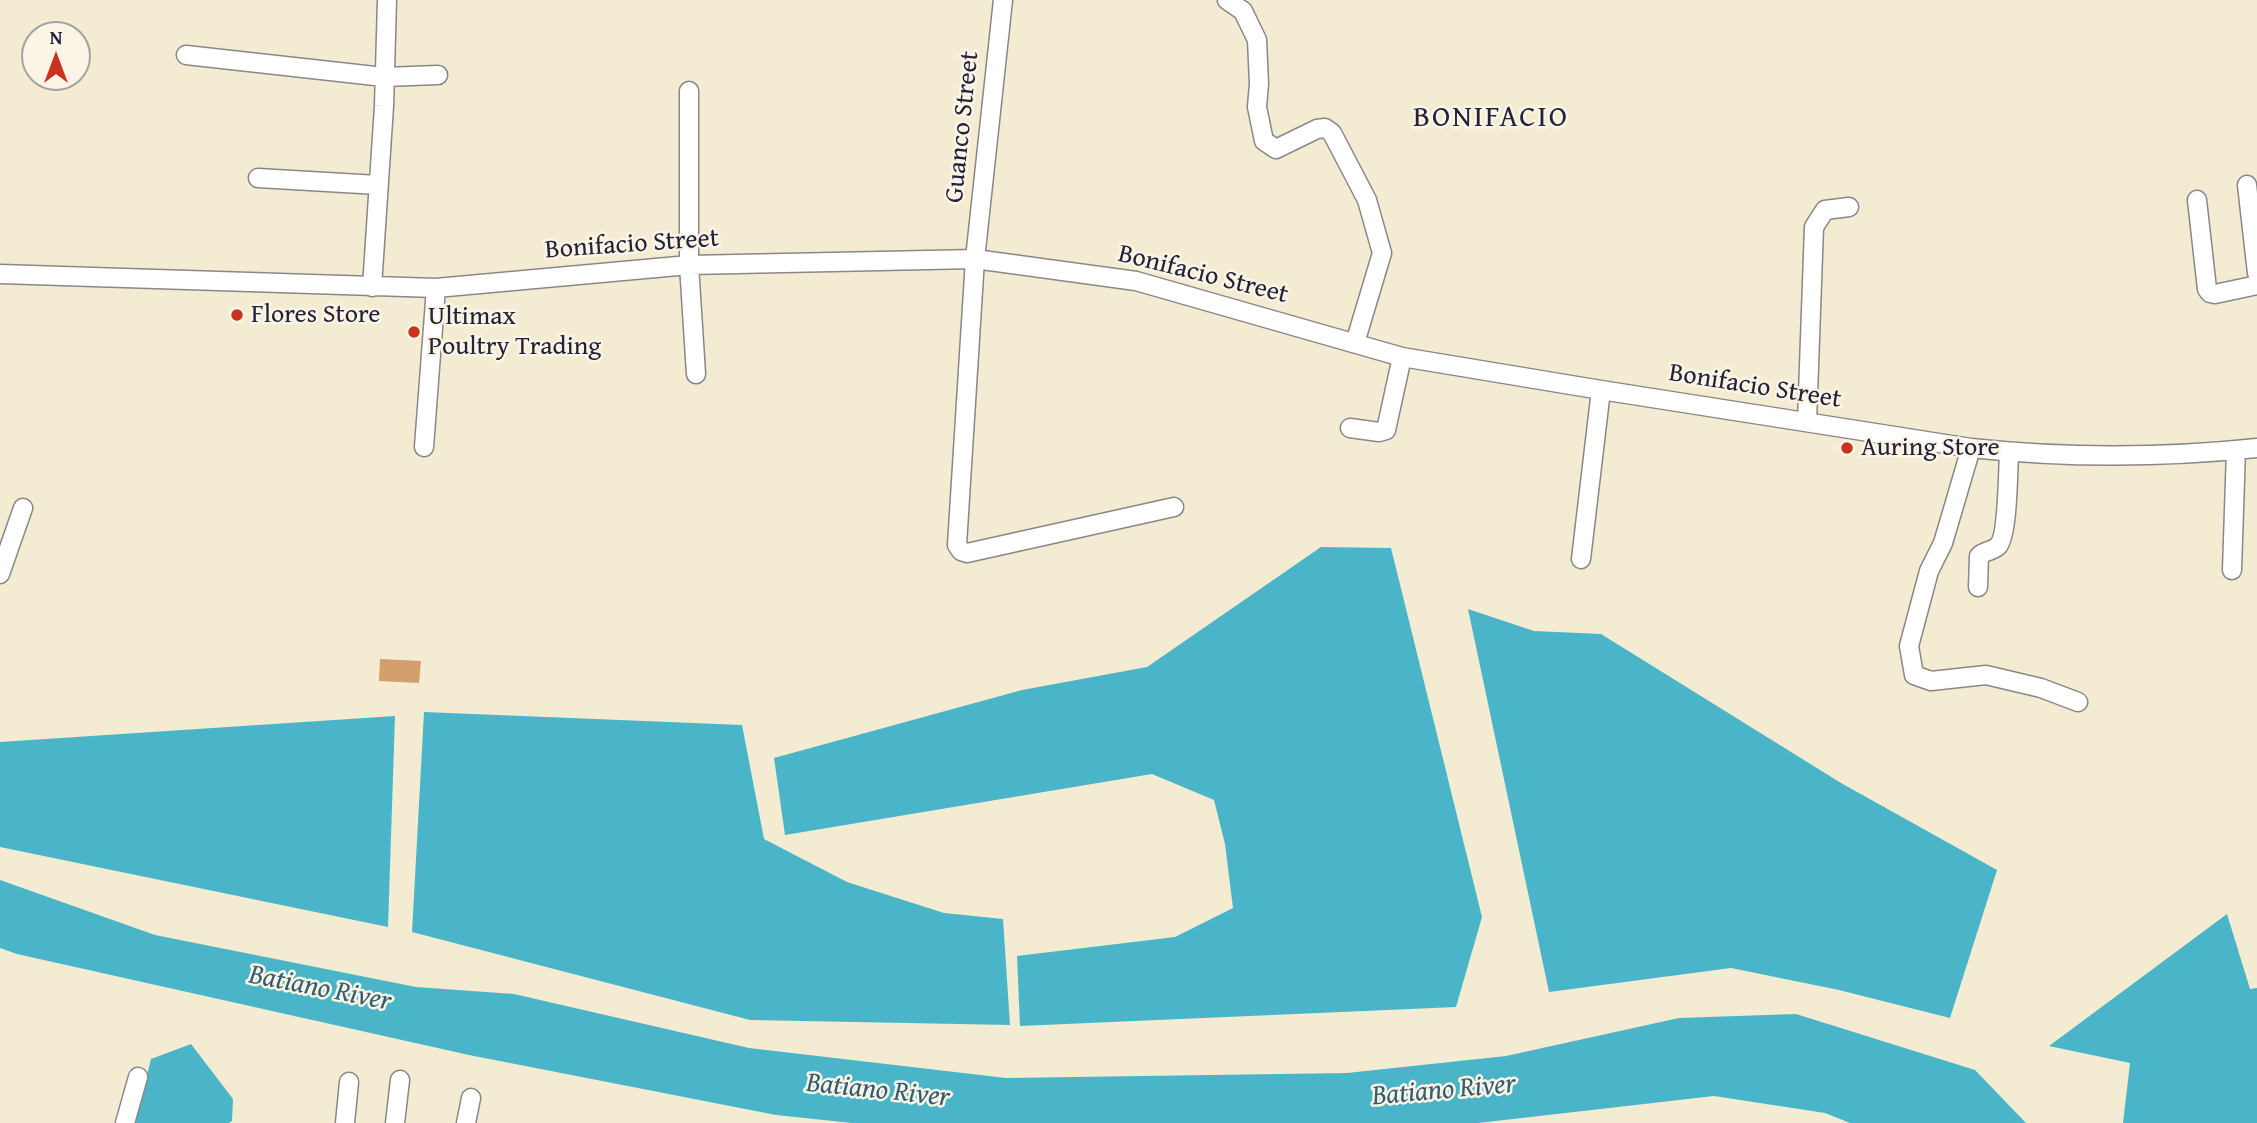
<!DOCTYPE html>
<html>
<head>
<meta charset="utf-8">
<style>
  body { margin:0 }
  #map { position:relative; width:2257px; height:1123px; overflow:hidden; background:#f3ecd3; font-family:"Gentium Book Plus",serif }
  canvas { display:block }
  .north { position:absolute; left:21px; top:21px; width:70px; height:70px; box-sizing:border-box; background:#fcf5e5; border:2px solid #a5a1a1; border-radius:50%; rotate:0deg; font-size:19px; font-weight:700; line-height:28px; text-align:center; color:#22223b }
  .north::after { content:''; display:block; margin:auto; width:24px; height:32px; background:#c8321e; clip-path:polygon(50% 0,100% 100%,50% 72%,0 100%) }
</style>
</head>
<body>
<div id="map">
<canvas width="2257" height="1123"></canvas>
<div class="north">N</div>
</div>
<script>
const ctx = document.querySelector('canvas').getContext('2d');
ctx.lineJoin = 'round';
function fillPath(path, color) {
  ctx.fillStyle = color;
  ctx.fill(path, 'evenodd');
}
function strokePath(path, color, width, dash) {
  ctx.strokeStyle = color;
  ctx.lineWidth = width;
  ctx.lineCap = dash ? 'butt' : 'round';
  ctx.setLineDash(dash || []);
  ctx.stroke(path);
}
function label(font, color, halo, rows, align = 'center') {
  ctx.font = font + ' "Gentium Book Plus",serif';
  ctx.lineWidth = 5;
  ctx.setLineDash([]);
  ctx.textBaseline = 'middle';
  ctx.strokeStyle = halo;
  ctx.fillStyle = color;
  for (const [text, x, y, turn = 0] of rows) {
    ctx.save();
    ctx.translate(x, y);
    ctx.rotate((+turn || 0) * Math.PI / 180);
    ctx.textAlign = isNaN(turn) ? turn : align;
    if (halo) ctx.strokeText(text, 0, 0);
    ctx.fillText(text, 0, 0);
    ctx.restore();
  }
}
fillPath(new Path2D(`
  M1321,547L1391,548L1482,917L1456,1007L1020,1026L1017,956L1175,937L1233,908L1225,844L1214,800L1152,774L785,835L774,758L1022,690L1147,667Z
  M1468,609L1534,631L1601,634L1841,783L1997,870L1950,1018L1839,990L1731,968L1549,992Z
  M424,712L742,725L764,839L847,882L944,913L1003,919L1010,1025L750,1020L412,932Z
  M395,716L388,927L0,847V742Z
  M0,880L155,935L416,987L514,994L749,1048L1006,1078L1347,1073L1506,1056L1679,1018L1796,1014L1975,1070L2026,1123H1850L1825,1113L1714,1096L1478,1123H852L776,1115L469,1055L17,954L0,948Z
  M2227,914L2250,989L2257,988V1123H2123L2130,1063L2049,1046Z
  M191,1044L233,1099L232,1121L229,1123H135L151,1059Z`), '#4ab5c8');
fillPath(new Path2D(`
  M380,659L421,661L419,683L379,681Z`), '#d39f6c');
const minor = new Path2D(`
  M1003,0L975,259L957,545L961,551L967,553L1174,507
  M1227,0L1243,11L1257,40L1259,84L1257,107L1264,141L1276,149L1317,129L1325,128L1332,133L1367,200L1382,253L1355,343
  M186,55L384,77L438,75
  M689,91V265L696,374
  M258,178L378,185
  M2247,185L2257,273
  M2197,200L2207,289L2210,293L2215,294L2257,285
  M0,274L436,288L689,265L975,259L1136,281L1402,357L1601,390L1971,448C2065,458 2162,458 2257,448
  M372,287L384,106L387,0
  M1807,422L1814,227L1825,210L1849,207
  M1350,428L1379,432L1386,430L1402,357
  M424,447L436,288
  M1971,448L1943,543L1929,571L1909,646L1914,675L1931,681L1986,675L2041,688L2078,702
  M1581,559L1601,390
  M2232,570L2236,450
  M0,574L23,508
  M1978,587L1979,556C1984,551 1993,551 1998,546C2008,536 2008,469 2009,452
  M125,1123L138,1077
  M345,1123L349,1082
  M395,1123L400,1080
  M466,1123L471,1098`);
strokePath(minor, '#8a8787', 21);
strokePath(minor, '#fff', 18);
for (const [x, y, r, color] of [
  [237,315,7,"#c8321e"],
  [414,332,7,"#c8321e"],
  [1847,448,7,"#c8321e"]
]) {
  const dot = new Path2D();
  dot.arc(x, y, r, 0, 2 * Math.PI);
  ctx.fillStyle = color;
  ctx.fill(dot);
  strokePath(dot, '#fcf5e5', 2.5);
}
label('26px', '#22223b', '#fcf5e5', [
  ["Guanco Street",963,127,-84],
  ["Bonifacio Street",632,245,-4],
  ["Bonifacio Street",1203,275,14],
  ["Bonifacio Street",1755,387,9]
]);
label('26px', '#22223b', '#fcf5e5', [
  ["Flores Store",251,315],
  ["Ultimax",428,317],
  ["Poultry Trading",428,347],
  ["Auring Store",1861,448]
], 'left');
label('italic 28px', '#325d73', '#fcf5e5', [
  ["Batiano River",320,989,11],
  ["Batiano River",878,1091,6],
  ["Batiano River",1444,1091,-5]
]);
ctx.letterSpacing = '2px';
label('30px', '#22223b', '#fcf5e5', [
  ["BONIFACIO",1491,118]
]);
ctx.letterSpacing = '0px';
</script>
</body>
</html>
